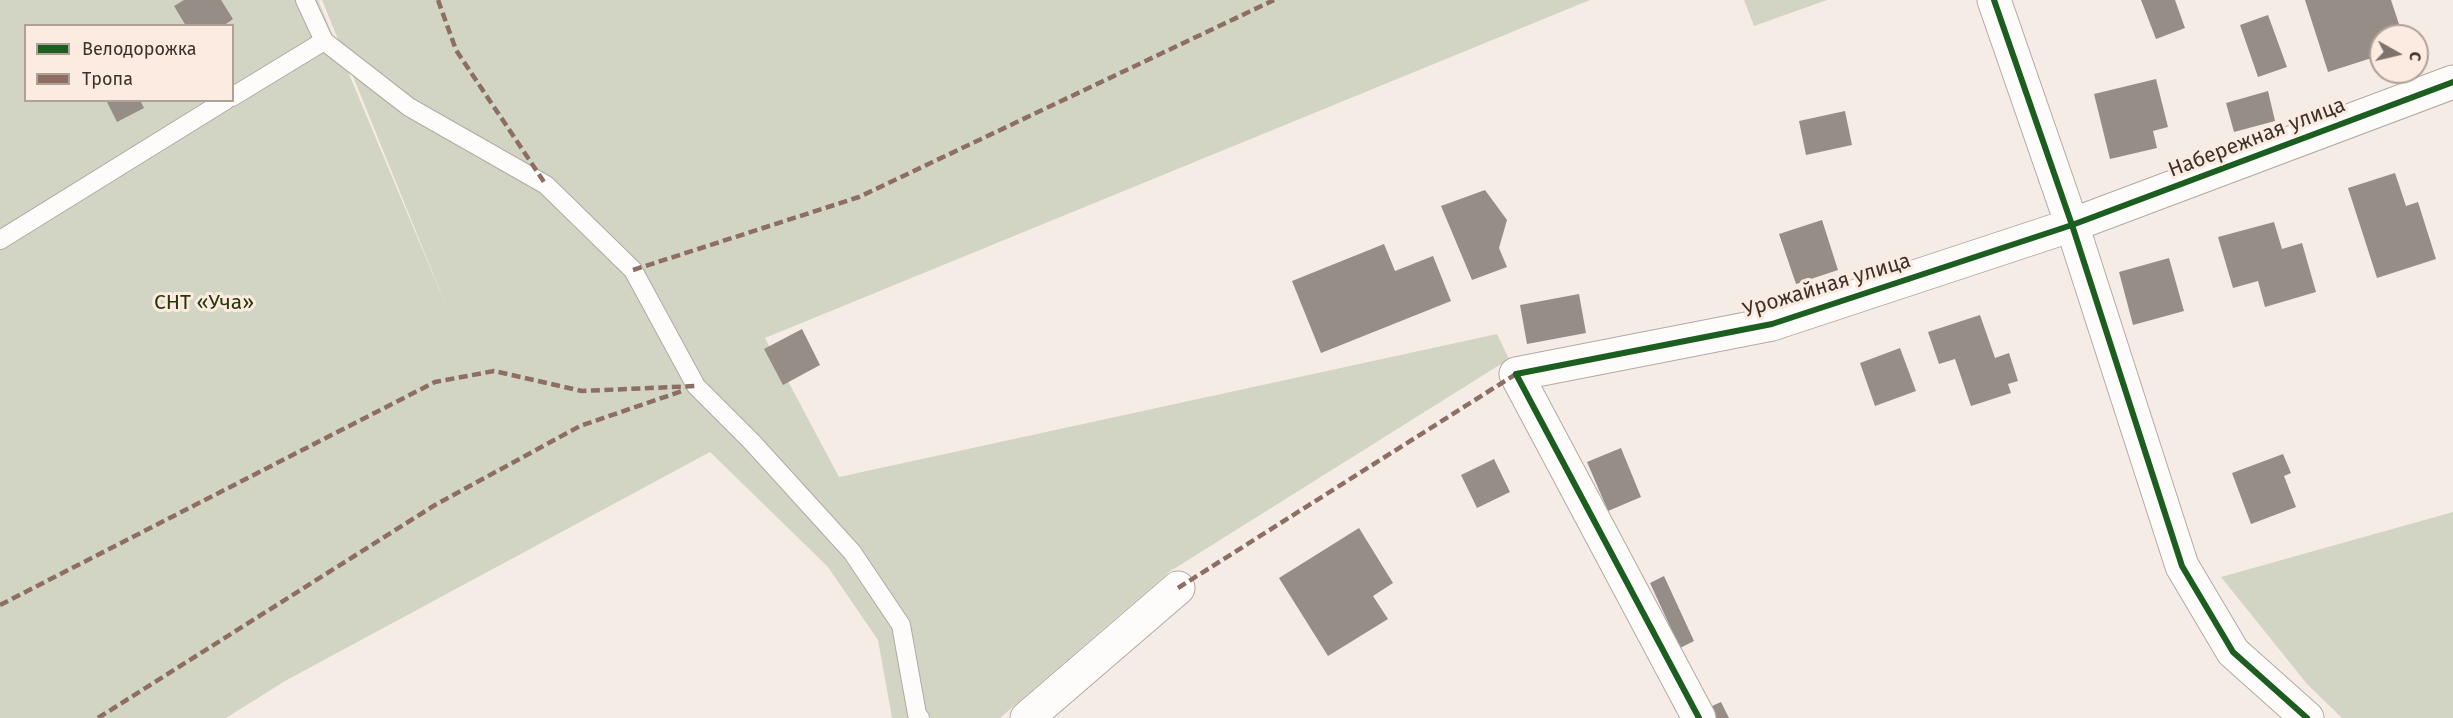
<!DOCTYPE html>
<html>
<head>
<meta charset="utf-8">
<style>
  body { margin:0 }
  #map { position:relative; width:2453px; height:718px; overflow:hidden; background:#f6ece6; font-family:"Fira Sans",sans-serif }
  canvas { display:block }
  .legend { position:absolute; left:24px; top:24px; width:210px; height:78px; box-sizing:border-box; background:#fcebe0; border:2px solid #b0a198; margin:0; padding:8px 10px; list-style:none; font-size:18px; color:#3d322b }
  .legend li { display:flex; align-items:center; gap:12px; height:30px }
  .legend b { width:30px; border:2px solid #b0a198 }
  .north { position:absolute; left:2369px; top:24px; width:60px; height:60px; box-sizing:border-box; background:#fcebe0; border:2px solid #b0a198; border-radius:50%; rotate:98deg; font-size:16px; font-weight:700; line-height:24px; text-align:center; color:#3d322b }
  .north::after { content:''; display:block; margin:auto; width:21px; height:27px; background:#7e736c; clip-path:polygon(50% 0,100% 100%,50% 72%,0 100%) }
</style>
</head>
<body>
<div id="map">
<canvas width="2453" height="718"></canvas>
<ul class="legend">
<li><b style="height:8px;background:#1b5e20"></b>Велодорожка</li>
<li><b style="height:8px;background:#8d6e63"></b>Тропа</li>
</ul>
<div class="north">С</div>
</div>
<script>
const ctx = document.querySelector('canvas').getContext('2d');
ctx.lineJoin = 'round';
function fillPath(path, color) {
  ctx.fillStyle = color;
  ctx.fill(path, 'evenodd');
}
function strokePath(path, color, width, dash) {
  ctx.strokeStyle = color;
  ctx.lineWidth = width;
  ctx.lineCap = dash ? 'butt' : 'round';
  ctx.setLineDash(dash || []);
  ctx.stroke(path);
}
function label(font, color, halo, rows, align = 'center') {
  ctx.font = font + ' "Fira Sans",sans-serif';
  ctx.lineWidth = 6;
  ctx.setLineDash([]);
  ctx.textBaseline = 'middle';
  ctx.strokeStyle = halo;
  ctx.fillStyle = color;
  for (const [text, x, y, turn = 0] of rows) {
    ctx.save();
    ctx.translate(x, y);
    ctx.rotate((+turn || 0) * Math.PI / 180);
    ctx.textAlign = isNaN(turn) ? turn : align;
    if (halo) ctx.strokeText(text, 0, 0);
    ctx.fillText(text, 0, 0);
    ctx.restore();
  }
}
fillPath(new Path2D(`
  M0,0H318L447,308L322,0H1590L765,338L839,477L1497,334L1509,359L1169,572L1000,718H892L878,640L828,567L710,452L285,681L226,718H0ZM26,26H232V100H26Z
  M1744,0H1827L1754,26Z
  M2453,512V718H2342L2307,684L2221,577Z`), '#d3d5c4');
fillPath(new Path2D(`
  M184,0H221L233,19L223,26H186L174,6Z
  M2141,0H2175L2185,28L2156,39Z
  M2305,0H2391L2403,36H2381V55L2328,72Z
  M2268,15L2287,67L2258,77L2240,25Z
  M2156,79L2168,127L2153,131L2157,148L2110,159L2094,94Z
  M2268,91L2275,121L2234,132L2226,103Z
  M106,100H140L144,108L117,122Z
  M1845,111L1852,145L1806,155L1799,121Z
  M2395,173L2406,206L2418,202L2436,259L2377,278L2348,188Z
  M1485,190L1507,220L1499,248L1507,267L1472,280L1441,206Z
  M1822,220L1838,270L1796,284L1779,234Z
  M2274,222L2282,249L2302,243L2316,292L2265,307L2258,281L2233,288L2218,237Z
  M1384,244L1395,271L1433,256L1451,301L1321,353L1292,281Z
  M2169,258L2184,311L2133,325L2119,272Z
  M1579,294L1586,333L1527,344L1520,305Z
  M1980,315L1995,358L2009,353L2018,381L2008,384L2011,393L1971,406L1955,359L1939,364L1928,332Z
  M802,329L820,365L783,385L764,349Z
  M1900,348L1916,391L1875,406L1860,363Z
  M1621,448L1641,497L1608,511L1587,462Z
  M2283,454L2291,473L2284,476L2296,507L2251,524L2232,473Z
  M1494,459L1510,492L1477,508L1461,475Z
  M1359,528L1393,583L1373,596L1388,619L1328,656L1279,578Z
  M1664,576L1694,641L1680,648L1650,583Z
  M1721,702L1729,718H1706L1703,710Z`), '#978d87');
const service = new Path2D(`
  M305,0L324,41
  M232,97L324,41L409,107L546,185L633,270L696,386L752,442L852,552L901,625L917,714L920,718
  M0,240L226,100`);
const minor = new Path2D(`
  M1994,0L2072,225L2182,566L2233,652L2307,718
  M1027,718L1178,588
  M1699,718L1516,374L1772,324L2072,225L2453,82`);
strokePath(service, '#b3a9a3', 20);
strokePath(minor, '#b3a9a3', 35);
strokePath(service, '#fefcfb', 18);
strokePath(minor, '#fefcfb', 33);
strokePath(new Path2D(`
  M438,0L456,50L546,185
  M633,270L859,197L1274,0
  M1178,588L1516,374
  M0,605L435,382L494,371L582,391L696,386
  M98,718L435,505L580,426L685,390`), '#8d6e63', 4.5, [9, 4.5]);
strokePath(new Path2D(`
  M1994,0L2072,225L2182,566L2233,652L2307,718
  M1699,718L1516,374L1772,324L2072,225L2453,82`), '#1b5e20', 6);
label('21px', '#3d322b', '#fcebe0', [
  ["Набережная улица",2257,138,-21],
  ["Урожайная улица",1827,286,-17]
]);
label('21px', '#273907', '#fcebe0', [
  ["СНТ «Уча»",204,303]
]);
</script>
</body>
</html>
